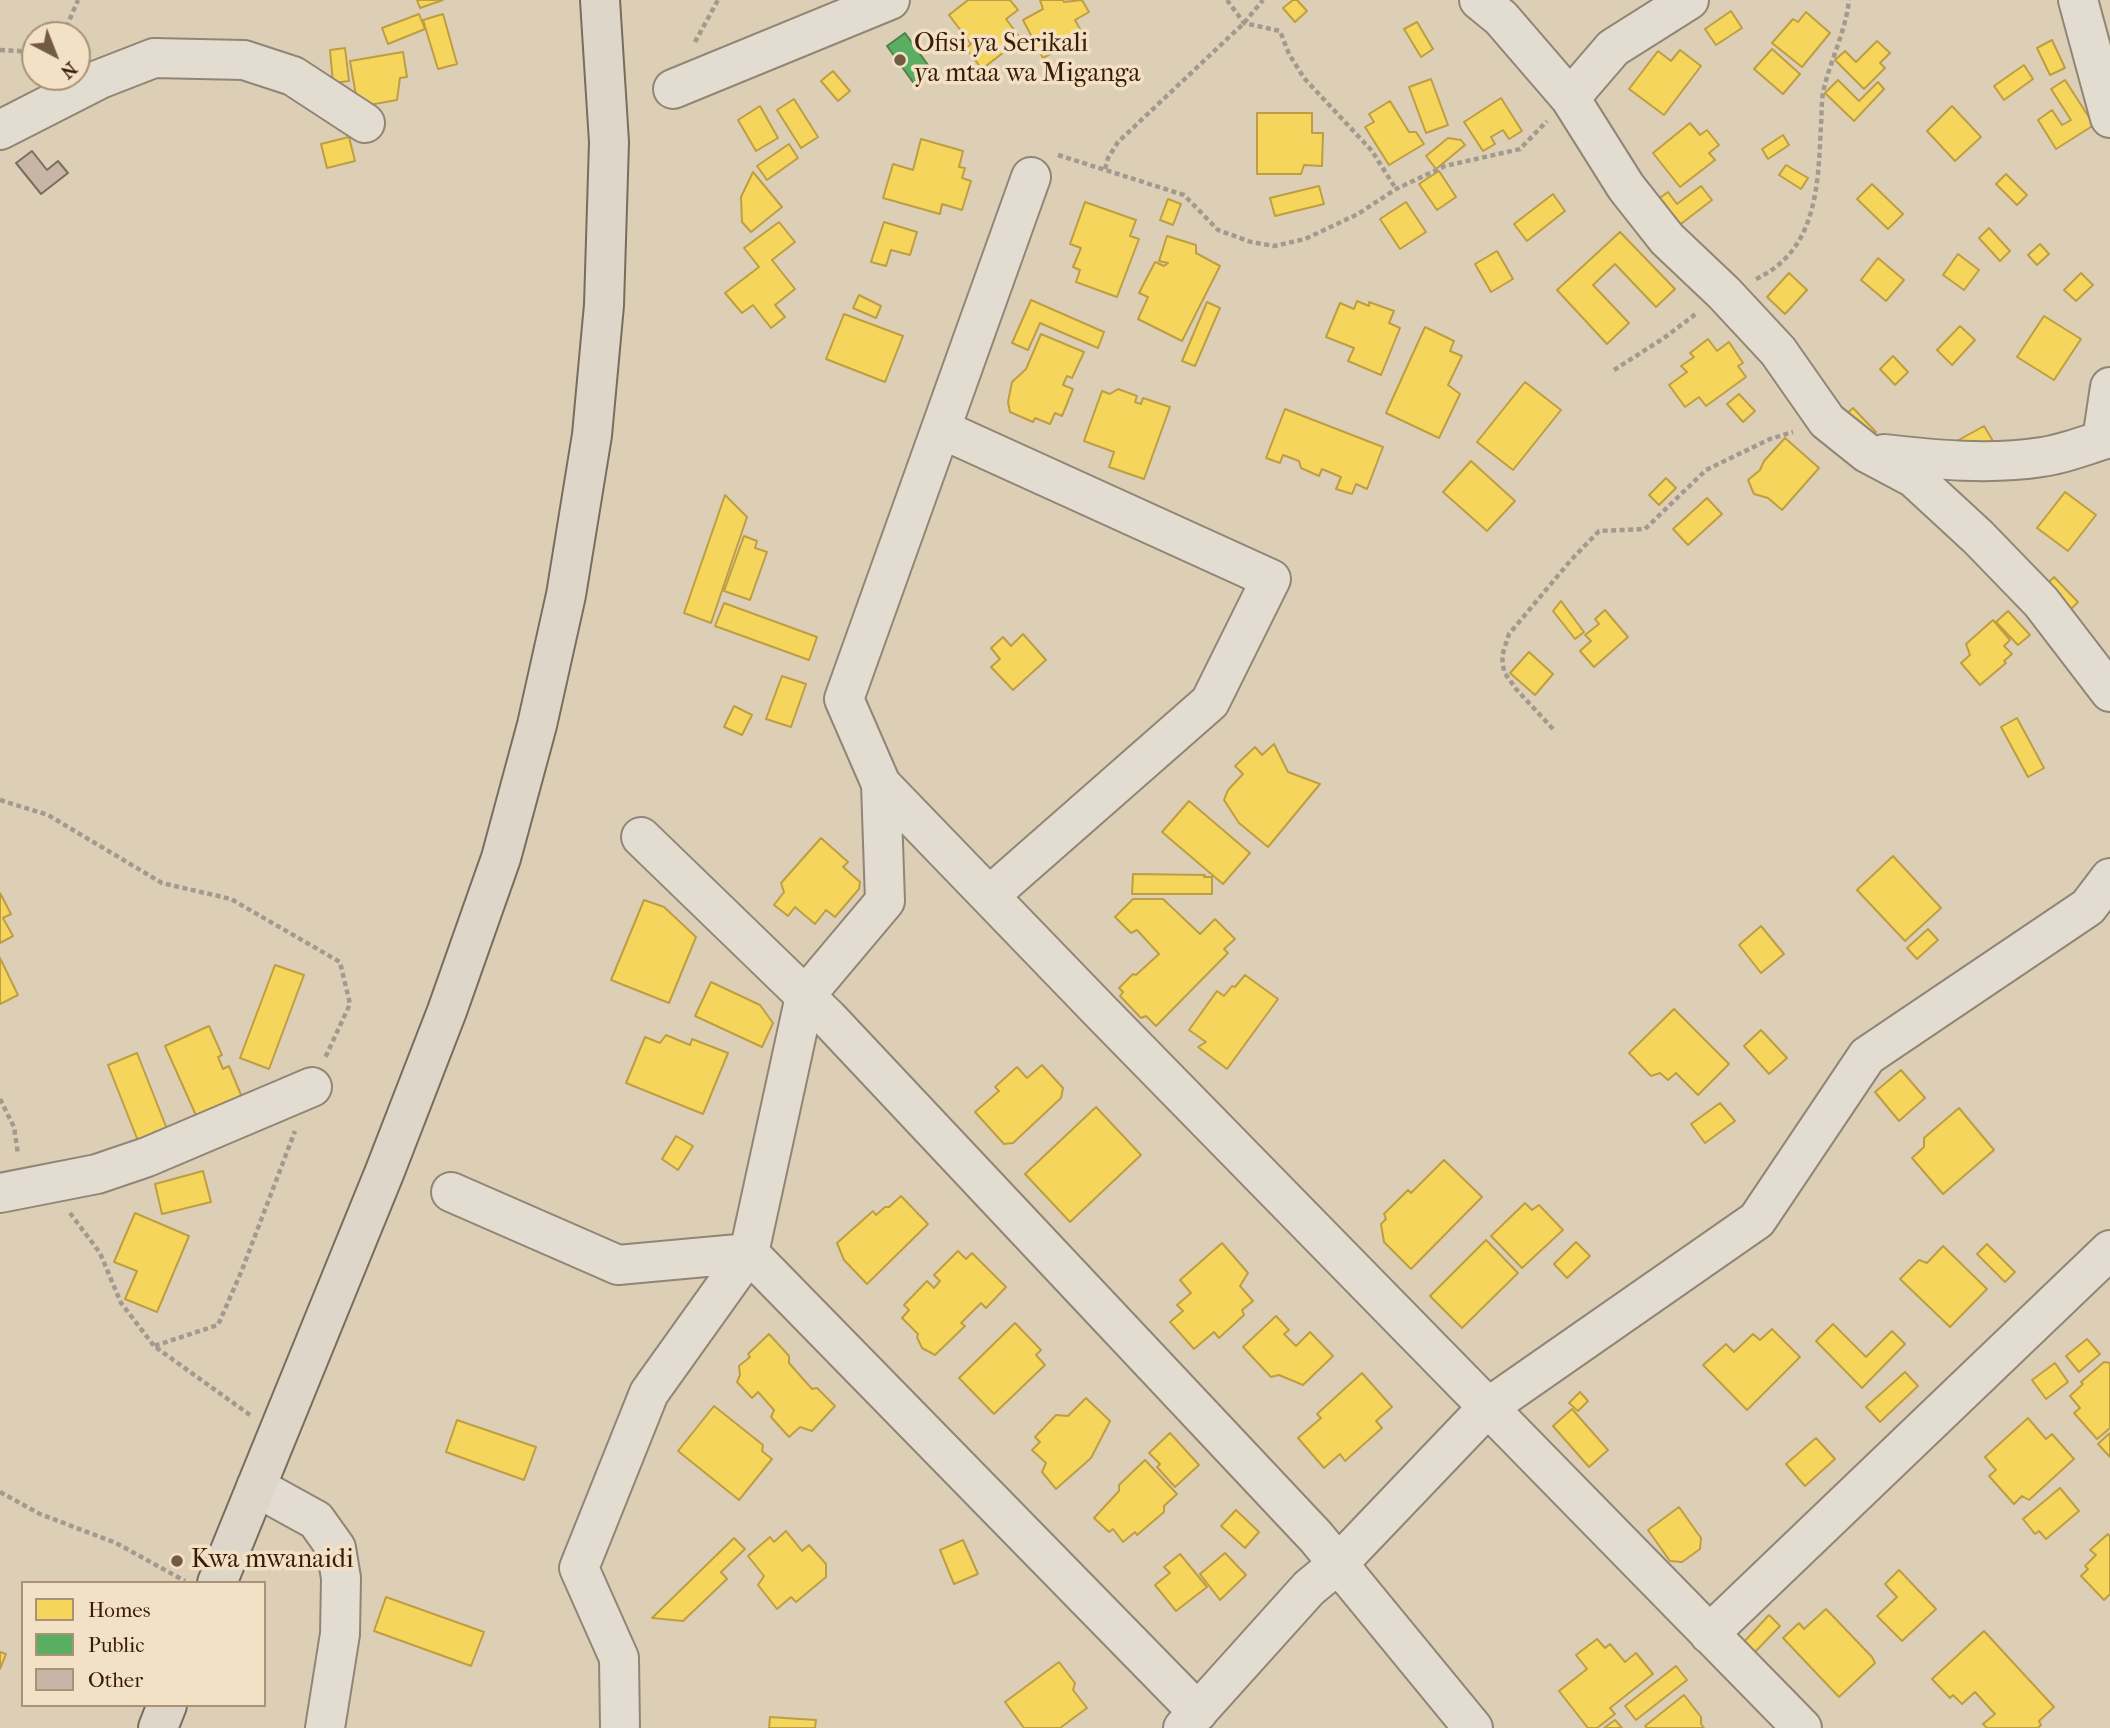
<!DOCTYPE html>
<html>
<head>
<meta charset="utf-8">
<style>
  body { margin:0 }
  #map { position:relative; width:2110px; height:1728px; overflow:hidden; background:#ddceb6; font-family:"IM FELL French Canon",serif }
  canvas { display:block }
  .legend { position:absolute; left:21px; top:1581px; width:245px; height:126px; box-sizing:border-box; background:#f3e1c6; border:2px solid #a99278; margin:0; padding:9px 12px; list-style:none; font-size:21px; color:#3a1c04 }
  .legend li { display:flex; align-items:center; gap:14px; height:35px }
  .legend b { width:35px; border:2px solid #a99278 }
  .north { position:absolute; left:21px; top:21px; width:70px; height:70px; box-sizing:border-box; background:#f3e1c6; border:2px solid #a99278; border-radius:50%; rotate:138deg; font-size:19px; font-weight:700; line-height:28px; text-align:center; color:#3a1c04 }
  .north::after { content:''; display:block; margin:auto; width:24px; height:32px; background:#735a42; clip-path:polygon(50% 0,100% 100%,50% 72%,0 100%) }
</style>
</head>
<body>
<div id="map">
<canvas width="2110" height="1728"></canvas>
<ul class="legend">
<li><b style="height:19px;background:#f6d55c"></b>Homes</li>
<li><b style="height:19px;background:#5aae61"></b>Public</li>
<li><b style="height:19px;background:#c8b5a6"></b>Other</li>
</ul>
<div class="north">N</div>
</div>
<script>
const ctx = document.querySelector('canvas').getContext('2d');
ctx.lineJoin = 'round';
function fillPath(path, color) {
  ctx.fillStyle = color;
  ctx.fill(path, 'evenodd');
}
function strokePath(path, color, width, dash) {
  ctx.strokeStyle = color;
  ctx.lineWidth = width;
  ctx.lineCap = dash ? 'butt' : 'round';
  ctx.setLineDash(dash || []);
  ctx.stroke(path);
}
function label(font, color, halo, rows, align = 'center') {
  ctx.font = font + ' "IM FELL French Canon",serif';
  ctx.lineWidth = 7;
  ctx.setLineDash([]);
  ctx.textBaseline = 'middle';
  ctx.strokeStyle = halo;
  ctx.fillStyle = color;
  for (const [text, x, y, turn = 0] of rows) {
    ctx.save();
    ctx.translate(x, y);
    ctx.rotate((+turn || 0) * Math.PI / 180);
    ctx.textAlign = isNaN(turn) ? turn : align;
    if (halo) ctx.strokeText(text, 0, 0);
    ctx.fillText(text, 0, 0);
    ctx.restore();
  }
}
const homes = new Path2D(`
  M417,0H443L420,8Z
  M968,0H1010L1018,10L1006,19L1021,39L982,69L966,48L971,44L949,15Z
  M1063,0L1064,2L1082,0L1089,12L1075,20L1081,31L1065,40L1067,45L1043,58L1023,20L1043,9L1040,0Z
  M1293,0H1297L1307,11L1295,22L1283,8Z
  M1731,11L1742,28L1716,45L1705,29Z
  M1806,12L1830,33L1802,67L1772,43L1793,19L1798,22Z
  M419,14L425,29L388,44L382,28Z
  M443,14L457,64L438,69L423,20Z
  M1417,22L1433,49L1421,57L1404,29Z
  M2052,40L2065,68L2050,75L2037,48Z
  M1877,41L1890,53L1880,63L1885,68L1864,89L1835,60L1845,51L1856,62Z
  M345,48L349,81L333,83L330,50Z
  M1772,49L1800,74L1783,94L1754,69Z
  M1680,50L1701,66L1664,115L1629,89L1658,51L1671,61Z
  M403,52L407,77L400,78L397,100L358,107L350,61Z
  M2024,65L2033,79L2004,100L1994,86Z
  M833,71L850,91L838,101L821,81Z
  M1431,79L1448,125L1426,133L1409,87Z
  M1838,80L1859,101L1878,82L1884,89L1854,121L1825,93Z
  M2065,80L2094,125L2056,149L2038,120L2052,110L2062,125L2071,120L2051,89Z
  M1501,98L1522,131L1509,139L1503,130L1491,137L1495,144L1483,151L1464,122Z
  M794,99L818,137L801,148L777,110Z
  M1390,101L1409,132H1416L1424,144L1389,165L1365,127L1374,122L1369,114Z
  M760,106L778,138L756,151L738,120Z
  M1952,106L1981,137L1955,161L1927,131Z
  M1257,113H1312V133H1323L1322,166L1304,165L1301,174H1257Z
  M1690,123L1700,135L1707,130L1719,145L1709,153L1715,160L1680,187L1653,153Z
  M1783,135L1789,145L1768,159L1762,149Z
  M349,137L355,161L327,168L321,144Z
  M1448,138L1461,140L1465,145L1436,169L1426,156Z
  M921,139L963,151L959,167L965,168L962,178L971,181L962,210L942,204L940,214L883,198L893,164L913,170Z
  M789,144L798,158L767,180L757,166Z
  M1786,165L1808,178L1801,189L1779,175Z
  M1439,171L1456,197L1437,210L1419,184Z
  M753,172L782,207L751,232L742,222L741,197Z
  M2006,174L2027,195L2017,205L1996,184Z
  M1872,184L1903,214L1888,229L1857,199Z
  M1319,186L1324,204L1275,216L1270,198Z
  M1701,186L1712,200L1673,230L1653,203L1668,192L1677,204Z
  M1553,194L1565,211L1527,241L1514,224Z
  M1168,199L1181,204L1173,225L1160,220Z
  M1085,202L1136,220L1130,236L1139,239L1117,297L1076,282L1080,270L1073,267L1081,248L1070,244Z
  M1406,202L1426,232L1400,249L1380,219Z
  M779,222L795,242L772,260L795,289L775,305L785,317L771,328L753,305L742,313L725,293L759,267L744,248Z
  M884,222L917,232L910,255L891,250L886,266L871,262Z
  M1989,228L2010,251L2000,261L1979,238Z
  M1620,232L1675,289L1656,307L1615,264L1593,285L1629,323L1607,344L1557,290Z
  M1167,236L1196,245V253L1220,266L1182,341L1138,319L1148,297L1139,293L1155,262L1164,266L1168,263L1159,261Z
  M2040,244L2049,254L2037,265L2028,255Z
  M1497,251L1513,279L1491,292L1475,264Z
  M1958,254L1979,270L1964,290L1943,275Z
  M1878,258L1904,280L1886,301L1861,280Z
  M1789,273L1807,290L1785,314L1767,297Z
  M2081,273L2093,285L2076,301L2064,290Z
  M859,295L881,306L876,318L853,308Z
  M1031,300L1104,332L1098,348L1040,323L1028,350L1012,343Z
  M1357,301L1369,306V302L1394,311L1389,323L1400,328L1381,375L1348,361L1354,348L1326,337L1340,303L1354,309Z
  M1207,302L1220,308L1195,366L1182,361Z
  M844,314L903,336L885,382L826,359Z
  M2044,316L2081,339L2054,380L2017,357Z
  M1960,326L1975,340L1952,365L1937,350Z
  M1425,327L1454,341L1450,351L1462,356L1448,385L1460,394L1439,438L1386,413Z
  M1041,334L1084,352L1072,378L1067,376L1063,385L1073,389L1062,416L1055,413L1050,424L1035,418L1033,422L1010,412L1008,402L1012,382L1026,369Z
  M1708,339L1717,351L1729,342L1743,363L1738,366L1746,377L1706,406L1699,397L1685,407L1669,385L1687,372L1681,366L1694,357L1690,353Z
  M1893,356L1908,372L1895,385L1880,369Z
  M1525,382L1561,410L1513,470L1477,442Z
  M1118,389L1137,396L1135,402L1141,404L1143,398L1170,407L1144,479L1109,467L1114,452L1084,441L1102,391L1110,394Z
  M1739,394L1755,411L1743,422L1727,404Z
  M1853,408L1876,432L1866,442L1842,418Z
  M1285,409L1383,447L1367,489L1356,484L1352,494L1336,489L1341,477L1322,469L1319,476L1301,468L1299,461L1283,455L1280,463L1266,458Z
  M1984,426L1993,441L1965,456L1957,441Z
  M1785,438L1819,468L1782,510L1768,498L1754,494L1748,480L1760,470L1764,461Z
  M1471,461L1515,501L1487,531L1443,492Z
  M1666,478L1676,488L1659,505L1649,495Z
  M2065,492L2096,515L2068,551L2037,528Z
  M725,495L747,517L711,623L684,613Z
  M1707,498L1722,514L1688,545L1673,529Z
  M744,536L757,541L755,548L767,552L750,600L724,591Z
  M2054,577L2078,602L2065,615L2041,590Z
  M1561,601L1584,632L1575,639L1553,611Z
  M724,603L817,637L809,660L715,626Z
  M1605,610L1628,637L1594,667L1580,651L1591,641L1585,635L1599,624L1595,619Z
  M2008,611L2030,635L2018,645L1996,622Z
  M1993,620L2010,640L2004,646L2012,654L2004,661L2006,663L1980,685L1961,663L1970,655L1966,644Z
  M1023,634L1046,660L1013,690L991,667L1000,659L991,648L1003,637L1011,646Z
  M1529,652L1553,674L1535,695L1510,673Z
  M782,676L806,684L791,727L766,719Z
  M734,706L752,715L742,735L724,727Z
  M2017,718L2044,768L2028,777L2001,727Z
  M1274,744L1288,772L1320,784L1268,847L1239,823L1224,800L1228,790L1243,774L1235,766L1255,747L1262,755Z
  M1189,801L1250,853L1223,884L1162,832Z
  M821,838L848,862L843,867L860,882L859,889L835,917L826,910L815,924L795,907L788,916L774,905L784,892L781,883Z
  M1893,856L1941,908L1905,941L1857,890Z
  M1133,874L1205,875L1204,877H1212V894H1132Z
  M0,893L11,914L3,918L13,936L0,943Z
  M1133,899H1163L1200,934L1215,919L1235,939L1224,949L1228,953L1156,1026L1146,1016L1141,1018L1120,996L1123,992L1119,988L1133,974L1136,975L1159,954L1137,930L1131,933L1115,917Z
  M644,900L664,907L696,937L669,1003L611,980Z
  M1761,926L1784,954L1761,973L1739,945Z
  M1928,929L1938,940L1917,959L1907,948Z
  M0,958L18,995L0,1004Z
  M275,965L304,975L269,1069L240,1058Z
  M1245,975L1278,999L1227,1069L1198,1047L1206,1042L1189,1030L1217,991L1224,996L1232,986L1235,987Z
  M711,982L760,1005L773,1023L762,1047L695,1016Z
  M1674,1009L1729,1064L1698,1095L1676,1073L1668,1080L1660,1073L1651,1076L1629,1053Z
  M209,1026L222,1055L218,1057L223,1069L229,1066L244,1102L199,1122L165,1046Z
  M1761,1030L1787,1058L1769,1074L1744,1046Z
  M666,1035L690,1045L692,1039L728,1053L703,1114L626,1083L645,1037L660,1043Z
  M137,1053L169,1134L140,1146L108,1065Z
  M1042,1065L1063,1088L1061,1098L1013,1143L1004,1144L975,1112L999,1091L995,1087L1017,1067L1027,1078Z
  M1901,1070L1925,1098L1899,1121L1875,1092Z
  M1720,1103L1735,1121L1705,1143L1691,1124Z
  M1096,1107L1141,1155L1070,1222L1025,1174Z
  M1959,1108L1994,1150L1943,1194L1912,1158L1924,1147V1138Z
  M676,1136L693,1146L678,1170L662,1159Z
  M1444,1160L1482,1197L1411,1269L1384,1242L1381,1224L1386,1219L1384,1214L1408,1190L1411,1193Z
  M203,1171L211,1202L162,1214L155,1184Z
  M901,1196L928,1224L867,1284L844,1260L837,1243L873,1211L876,1215L885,1207H889Z
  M1525,1203L1532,1210L1539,1205L1563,1230L1522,1268L1491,1236Z
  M135,1213L189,1236L157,1312L125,1299L137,1271L114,1262Z
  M1486,1240L1518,1273L1462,1328L1430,1296Z
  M1576,1242L1590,1256L1567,1278L1554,1264Z
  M1222,1243L1248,1273L1240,1286L1253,1301L1242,1310L1244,1315L1219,1338L1214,1332L1194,1349L1170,1322L1183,1311L1177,1305L1191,1293L1180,1280Z
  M1987,1244L2015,1272L2005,1282L1977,1254Z
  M1943,1246L1987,1289L1950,1327L1900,1279L1919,1260L1927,1263Z
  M958,1251L966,1259L972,1253L1006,1287L986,1308L981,1303L961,1323L965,1326L935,1355L922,1348L917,1337L918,1334L902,1318L909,1310L904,1305L927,1281L934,1288L940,1281L934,1275Z
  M1276,1316L1289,1330L1284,1334L1296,1346L1310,1332L1333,1356L1303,1385L1279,1375L1271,1377L1243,1347Z
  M1015,1323L1041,1350L1036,1355L1045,1365L994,1414L959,1378Z
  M1833,1324L1866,1357L1892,1331L1905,1344L1862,1388L1816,1341Z
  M1772,1329L1800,1357L1747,1410L1703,1365L1726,1344L1734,1352L1753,1334L1760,1340Z
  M769,1334L789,1356V1363L812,1389L817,1388L835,1406L812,1431L800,1427L789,1437L771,1417L774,1410L758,1392L752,1398L737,1382L740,1375L739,1366L750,1357L748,1354Z
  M2087,1339L2100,1354L2079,1372L2066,1356Z
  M2104,1362L2110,1363V1428L2097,1439L2074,1413L2080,1408L2070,1396L2083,1384L2081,1382Z
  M2055,1363L2068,1382L2046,1399L2032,1380Z
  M1905,1372L1918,1386L1880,1422L1866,1407Z
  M1362,1373L1392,1407L1376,1421L1382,1428L1345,1461L1340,1454L1324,1468L1298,1438L1321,1418L1317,1414Z
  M1580,1392L1588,1401L1578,1411L1569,1403Z
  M1086,1398L1110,1421L1091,1458L1056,1489L1042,1472L1046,1463L1032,1450L1040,1442L1035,1437L1056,1415L1068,1416Z
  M714,1406L763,1445L762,1451L772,1459L739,1500L678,1451Z
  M1572,1409L1608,1450L1589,1467L1553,1426Z
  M2028,1418L2046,1439L2052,1434L2074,1459L2029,1500L2022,1496L2014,1504L1989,1476L1996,1470L1985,1457Z
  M457,1420L536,1447L524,1480L446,1452Z
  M1170,1433L1199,1465L1175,1487L1157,1467L1160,1464L1149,1453Z
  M2110,1433V1457L2098,1444Z
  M1816,1438L1835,1459L1805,1486L1786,1464Z
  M1145,1460L1177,1494L1164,1506V1512L1137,1535L1135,1532L1123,1542L1113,1529L1109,1532L1094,1518L1119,1491V1485Z
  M2060,1488L2079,1511L2046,1539L2039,1531L2035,1534L2023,1519Z
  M1679,1507L1701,1538L1700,1549L1682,1562L1670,1561L1648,1530Z
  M1236,1510L1259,1532L1245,1548L1221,1526Z
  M786,1531L802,1551L809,1545L826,1564V1577L796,1602L791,1597L777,1609L758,1585L764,1576L748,1556L770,1537L774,1542Z
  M2108,1534L2110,1537V1594L2104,1600L2081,1576L2088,1569L2085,1566L2096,1555L2090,1550Z
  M734,1538L745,1549L721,1572L727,1579L683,1621L652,1618Z
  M963,1540L978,1574L954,1584L940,1550Z
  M1225,1553L1246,1575L1220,1600L1200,1574Z
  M1180,1554L1207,1587L1176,1611L1155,1585L1170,1573L1164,1567Z
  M1899,1570L1936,1609L1902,1641L1877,1616L1897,1597L1885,1584Z
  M386,1597L484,1632L471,1666L374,1631Z
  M1826,1609L1872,1657L1875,1663L1839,1697L1783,1638L1799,1623L1804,1629Z
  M1769,1615L1780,1626L1753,1654L1742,1644Z
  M1984,1631L2054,1707L2039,1721L2041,1725L2038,1728H1987L1983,1724L1995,1714L1975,1692L1962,1704L1953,1695L1950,1698L1932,1679Z
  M1597,1639L1605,1648L1610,1644L1625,1662L1636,1653L1653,1674L1610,1708L1615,1714L1597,1728H1588L1559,1691L1587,1669L1576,1655Z
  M0,1652L6,1654L0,1669Z
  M1059,1662L1075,1683L1073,1690L1087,1708L1060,1728H1024L1005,1702Z
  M1676,1666L1687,1680L1636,1720L1625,1706Z
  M1684,1695L1701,1717V1724L1704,1728H1647L1645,1726Z
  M770,1717L816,1720L815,1728H769Z
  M1615,1720L1622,1728H1604Z`);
fillPath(homes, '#f6d55c');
strokePath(homes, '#be9e42', 2);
const public = new Path2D(`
  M905,33L933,72L915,85L887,46Z`);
fillPath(public, '#5aae61');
strokePath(public, '#508245', 2);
const building = new Path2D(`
  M32,151L47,170L58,161L68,173L41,194L16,163Z`);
fillPath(building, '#c8b5a6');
strokePath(building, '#796d5e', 2);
const minor = new Path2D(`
  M1479,0L1501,18L1570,98L1626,187L1667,239L1724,293L1778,351L1827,421L1867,453L1914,478L1978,537L2041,602L2110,692
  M2078,0L2110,118
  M673,89L890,0
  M1570,98L1613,48L1689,0
  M0,130L100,79L154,58L244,60L293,76L365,123
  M941,429L1271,579L1210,702L989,896
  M2102,440L2110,387
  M1884,454C1937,460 1990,465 2042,457C2065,454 2088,444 2110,438
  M881,784L1103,1014L1802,1728
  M641,837L828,1018L1316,1537L1473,1728
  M451,1192L618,1265L749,1253L1198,1712
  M0,1193L97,1174L147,1157L312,1087
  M256,1487L316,1520L336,1548L341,1578L340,1634L325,1728
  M1709,1634L2110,1250
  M620,1728L619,1658L579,1568L649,1393L749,1253L805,996L885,901L881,784L844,699L1031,177
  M1183,1728L1309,1588L1338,1564L1487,1408L1757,1220L1867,1056L2088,907L2110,878`);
const highway = new Path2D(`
  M217,1583L385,1171L447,1011L501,858L537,725L566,595L592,435L604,305L609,142L600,0
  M158,1728L167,1705`);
strokePath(minor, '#918575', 42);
strokePath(highway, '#796d5e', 42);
strokePath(new Path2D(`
  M1227,0L1244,23L1280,31L1289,54L1304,78L1372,151L1396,189
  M63,35L78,0
  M695,42L718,0
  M0,50L20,51L35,61
  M1058,155L1184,195L1218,230L1251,242L1274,246L1305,239L1358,214L1396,189L1445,166L1520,149L1547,121
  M1105,169L1108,158L1118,142L1244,23L1263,0
  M1756,279C1818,250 1818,184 1821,125C1822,113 1821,100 1824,88C1831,59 1846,30 1849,0
  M1614,370L1664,338L1697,313
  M1553,729L1516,689L1504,672L1502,656L1509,634L1571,560L1599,531L1645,529L1706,470L1770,439L1793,432
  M0,800L48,815L162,883L231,899L340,962L350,1004L325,1058
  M0,1099L14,1127L18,1154
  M70,1213L100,1253L121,1303L154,1346
  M250,1415L154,1346L218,1325L242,1270L295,1131
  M0,1492L40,1514L116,1543L185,1581`), '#a39a8f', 4.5, [5, 3.5]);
strokePath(minor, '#e3dcd0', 38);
strokePath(highway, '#ded6c9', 38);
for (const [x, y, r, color] of [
  [900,60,7,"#735a42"],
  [177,1561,7,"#735a42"]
]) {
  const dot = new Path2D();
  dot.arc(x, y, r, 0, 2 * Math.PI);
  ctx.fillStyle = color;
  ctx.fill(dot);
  strokePath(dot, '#f3e1c6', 2.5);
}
label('26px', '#3a1c04', '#f3e1c6', [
  ["Ofisi ya Serikali",914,45],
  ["ya mtaa wa Miganga",914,75],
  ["Kwa mwanaidi",191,1561]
], 'left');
</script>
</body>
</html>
